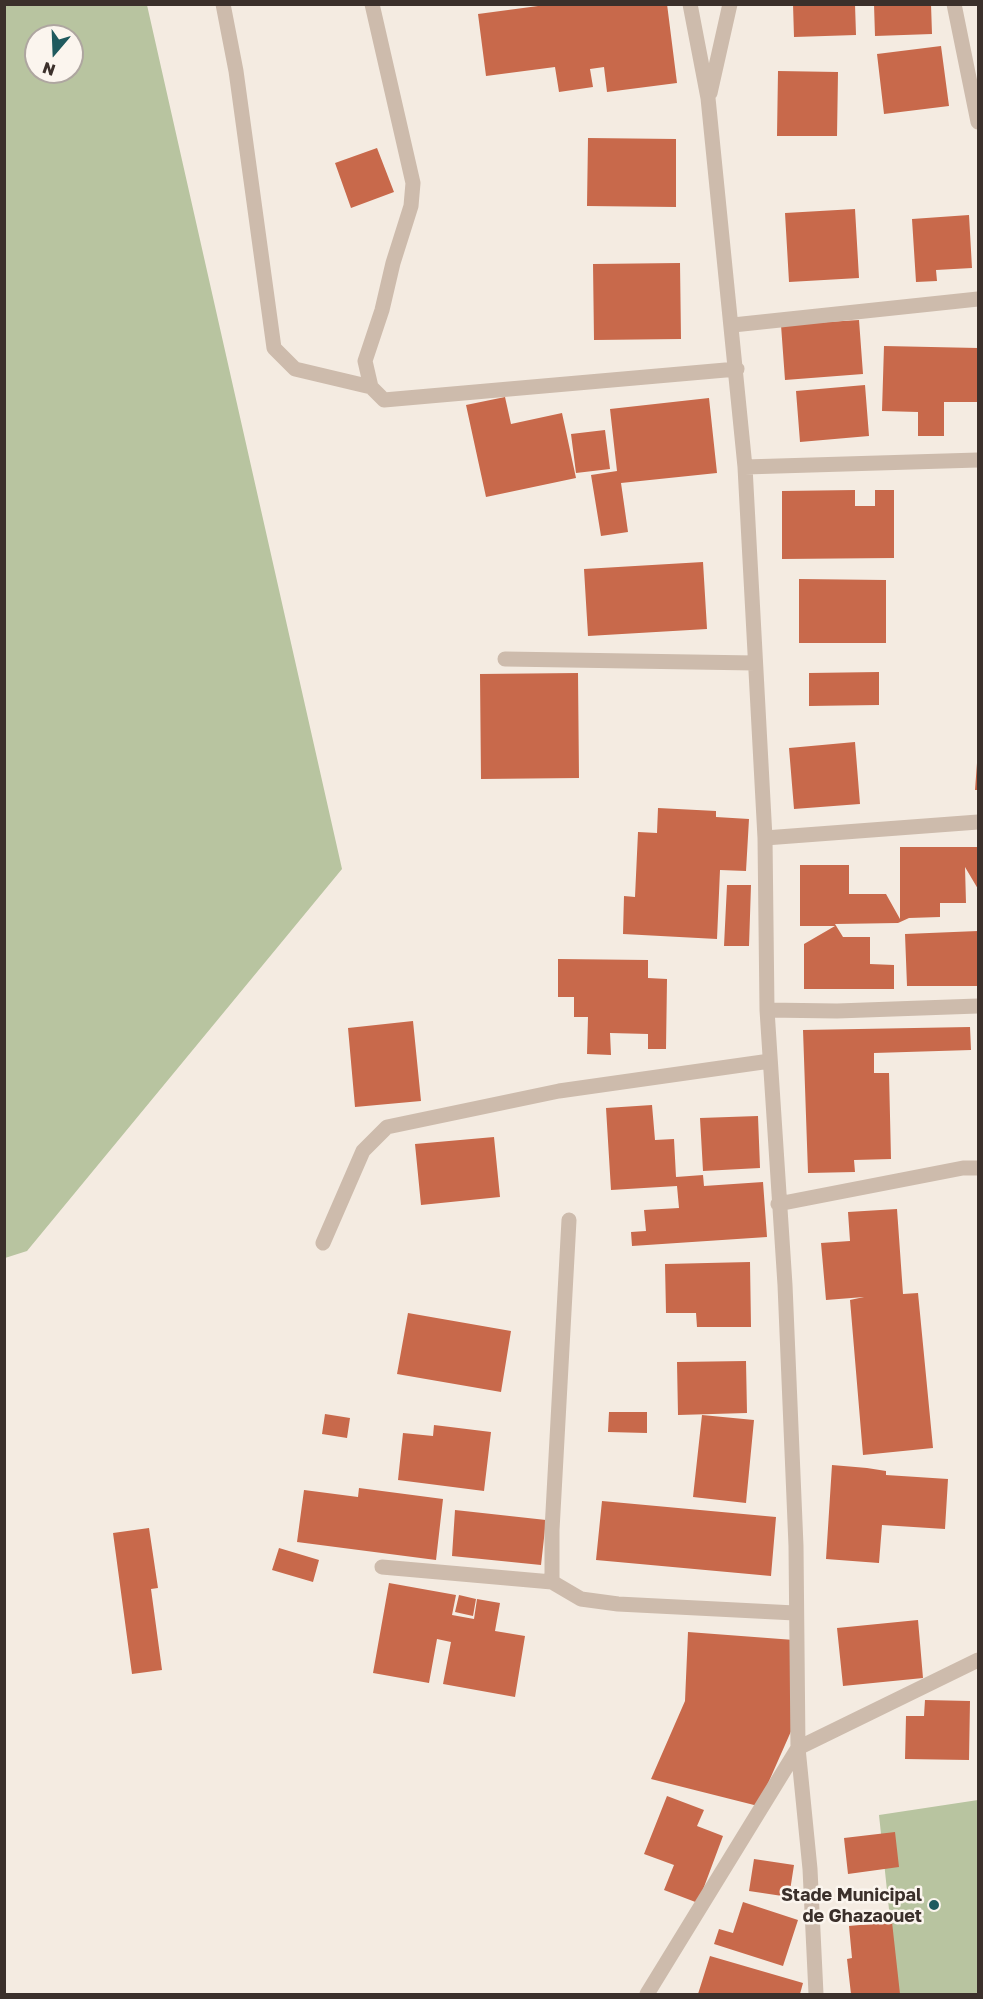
<!DOCTYPE html>
<html>
<head>
<meta charset="utf-8">
<style>
  body { margin:0 }
  #map { position:relative; width:983px; height:1999px; overflow:hidden; background:#f4ebe1; font-family:"Golos Text",sans-serif }
  canvas { display:block }
  .frame { position:absolute; inset:0; border:6px solid #3b302b; pointer-events:none }
  .north { position:absolute; left:24px; top:24px; width:60px; height:60px; box-sizing:border-box; background:#fbf5ee; border:2px solid #aea6a0; border-radius:50%; rotate:199deg; font-size:16px; font-weight:700; line-height:24px; text-align:center; color:#3b302b }
  .north::after { content:''; display:block; margin:auto; width:21px; height:27px; background:#1f5a5e; clip-path:polygon(50% 0,100% 100%,50% 72%,0 100%) }
</style>
</head>
<body>
<div id="map">
<canvas width="983" height="1999"></canvas>
<div class="frame"></div>
<div class="north">N</div>
</div>
<script>
const ctx = document.querySelector('canvas').getContext('2d');
ctx.lineJoin = 'round';
function fillPath(path, color) {
  ctx.fillStyle = color;
  ctx.fill(path, 'evenodd');
}
function strokePath(path, color, width, dash) {
  ctx.strokeStyle = color;
  ctx.lineWidth = width;
  ctx.lineCap = dash ? 'butt' : 'round';
  ctx.setLineDash(dash || []);
  ctx.stroke(path);
}
function label(font, color, halo, rows, align = 'center') {
  ctx.font = font + ' "Golos Text",sans-serif';
  ctx.lineWidth = 5;
  ctx.setLineDash([]);
  ctx.textBaseline = 'middle';
  ctx.strokeStyle = halo;
  ctx.fillStyle = color;
  for (const [text, x, y, turn = 0] of rows) {
    ctx.save();
    ctx.translate(x, y);
    ctx.rotate((+turn || 0) * Math.PI / 180);
    ctx.textAlign = isNaN(turn) ? turn : align;
    if (halo) ctx.strokeText(text, 0, 0);
    ctx.fillText(text, 0, 0);
    ctx.restore();
  }
}
fillPath(new Path2D(`
  M5,4L147,5L342,869L27,1251L5,1258ZM36,36H72V72H36Z
  M978,1800V1994H898L879,1815Z`), '#b8c4a0');
fillPath(new Path2D(`
  M553,4H667L677,83L607,92L604,67L590,69L593,87L559,92L555,67L486,76L478,14Z
  M793,4H855L856,35L794,37Z
  M874,4H931L932,34L875,36Z
  M941,46L949,106L884,114L877,54Z
  M778,71L838,72L837,136H777Z
  M588,138L676,139V207L587,206Z
  M377,148L394,192L351,208L335,163Z
  M855,209L859,278L789,282L785,213Z
  M969,215L972,268L936,270L937,281L916,282L912,219Z
  M680,263L681,339L594,340L593,264Z
  M859,320L863,374L785,380L781,325Z
  M884,346L978,348V402H944V436H918V412L882,411Z
  M865,385L869,436L800,442L796,391Z
  M505,397L511,424L562,413L576,478L486,497L466,405Z
  M709,398L717,473L621,483L628,532L601,536L591,475L617,471L610,409Z
  M605,430L610,469L576,473L571,434Z
  M855,490V506H875V490H894V558L782,559V491Z
  M703,562L707,629L588,636L584,569Z
  M799,579L886,580V643H799Z
  M879,672V705L809,706V673Z
  M578,673L579,778L481,779L480,674Z
  M855,742L860,804L794,809L789,748Z
  M977,763H978V790H975Z
  M658,808L716,811V817L749,819L746,871L720,870L717,939L623,934L624,896L635,897L638,832L657,833Z
  M900,847H978V889L965,867L966,903H940V917L909,918L898,923L835,924L843,937H870V964L894,965V989H804V944L835,926H800V865H849V894H886L900,919Z
  M727,885H751L749,946H724Z
  M978,931V986H907L905,934Z
  M558,959L648,960V978L667,979L666,1049H648V1034L610,1033L611,1055L587,1054L588,1017H574V997H558Z
  M413,1021L421,1101L355,1107L348,1028Z
  M970,1027L971,1050L874,1053V1073H889L891,1159L854,1160L855,1172L808,1173L803,1030Z
  M652,1105L655,1140L674,1139L676,1177L703,1175L704,1186L763,1182L767,1237L632,1246L631,1232L646,1231L644,1210L679,1208L677,1186L611,1190L606,1108Z
  M758,1116L760,1168L703,1171L700,1118Z
  M494,1137L500,1197L421,1205L415,1144Z
  M897,1209L903,1294L918,1293L933,1448L863,1455L850,1300L864,1297L826,1300L821,1243L850,1241L848,1212Z
  M750,1262L751,1327H697L696,1313H666L665,1264Z
  M408,1313L511,1331L501,1392L397,1374Z
  M746,1361L747,1413L678,1415L677,1362Z
  M609,1412H647V1433L608,1432Z
  M325,1414L350,1418L347,1438L322,1434Z
  M702,1415L754,1420L746,1503L693,1497Z
  M434,1425L491,1432L484,1491L398,1480L403,1433L433,1436Z
  M832,1465L867,1468L886,1471V1475L948,1479L945,1529L882,1525L879,1563L826,1559Z
  M359,1488L443,1499L436,1560L297,1542L304,1490L358,1497Z
  M602,1501L776,1517L771,1576L596,1560Z
  M455,1510L546,1520L541,1565L452,1556Z
  M149,1528L158,1588L151,1589L162,1670L132,1674L113,1533Z
  M279,1548L319,1560L313,1582L272,1570Z
  M389,1583L456,1595L452,1615L474,1619L477,1599L500,1603L495,1631L525,1636L515,1697L443,1684L451,1642L437,1639L429,1683L373,1673Z
  M459,1595L476,1599L473,1616L455,1612Z
  M918,1620L923,1678L843,1686L837,1628Z
  M688,1632L794,1640L796,1720L758,1806L651,1779L685,1701Z
  M925,1700L970,1701L969,1760L905,1759L906,1716H924Z
  M667,1796L704,1810L697,1826L723,1836L698,1903L664,1890L674,1865L644,1854Z
  M895,1832L899,1867L848,1874L844,1838Z
  M754,1859L794,1865L789,1897L749,1891Z
  M743,1902L798,1920L783,1966L714,1944L719,1929L733,1933Z
  M892,1922L900,1994H851L847,1959L852,1958L849,1926Z
  M710,1956L803,1983L800,1994H698Z`), '#c8694b');
strokePath(new Path2D(`
  M223,4L236,71L274,348L295,369L371,387
  M372,4L413,183L411,206L393,263L382,310L365,361L371,387L384,400L737,369
  M690,4L708,98L745,467L765,838L767,1010L785,1285L796,1546L798,1748L810,1869L816,1994
  M954,4L978,122
  M710,93L730,4
  M733,325L978,299
  M745,467L978,460
  M505,659L755,663
  M765,838L978,822
  M767,1010L837,1011L978,1006
  M778,1204L963,1168H978
  M569,1220L552,1530V1582L581,1599L618,1604L795,1613
  M323,1243L363,1151L387,1127L559,1091L770,1061
  M382,1567L552,1582
  M647,1994L798,1748L978,1660`), '#cdbbac', 15);
for (const [x, y, r, color] of [
  [934,1905,6,"#1f5a5e"]
]) {
  const dot = new Path2D();
  dot.arc(x, y, r, 0, 2 * Math.PI);
  ctx.fillStyle = color;
  ctx.fill(dot);
  strokePath(dot, '#fbf5ee', 2);
}
label('bold 18px', '#3b302b', '#fbf5ee', [
  ["Stade Municipal",922,1895],
  ["de Ghazaouet",922,1916]
], 'right');
</script>
</body>
</html>
